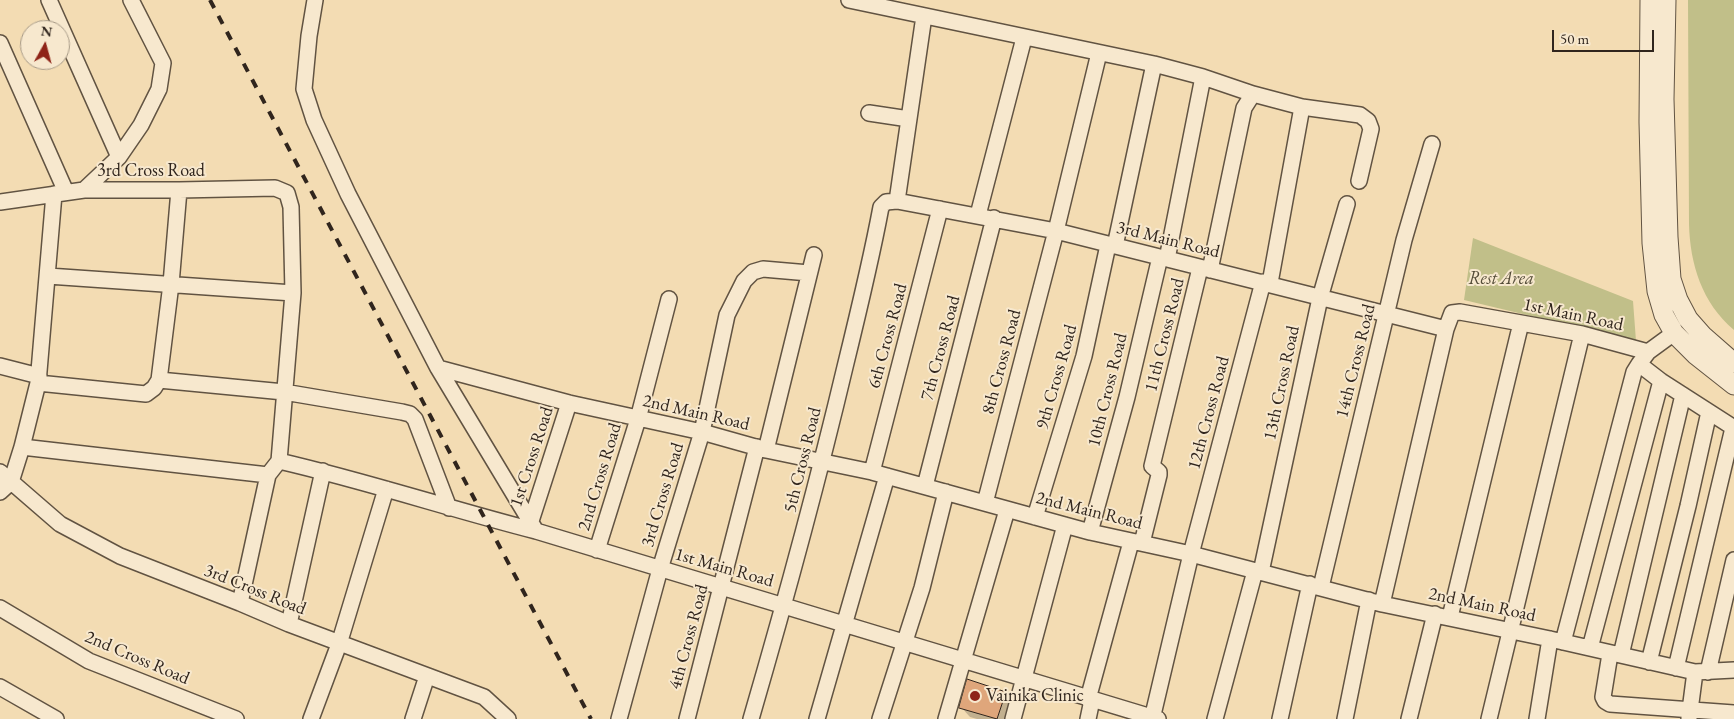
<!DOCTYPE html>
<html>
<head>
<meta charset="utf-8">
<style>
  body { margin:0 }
  #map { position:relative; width:1734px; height:719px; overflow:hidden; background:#f3dcb3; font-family:"EB Garamond",serif }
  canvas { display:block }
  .north { position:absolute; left:20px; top:20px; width:50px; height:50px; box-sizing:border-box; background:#f7e8ce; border:1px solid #a79a87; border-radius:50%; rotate:7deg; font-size:14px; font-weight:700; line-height:20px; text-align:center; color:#30251d }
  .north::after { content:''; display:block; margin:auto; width:18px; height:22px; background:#8f2418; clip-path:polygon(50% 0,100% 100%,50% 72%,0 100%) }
  .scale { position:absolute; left:1552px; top:30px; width:102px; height:22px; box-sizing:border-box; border:2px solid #30251d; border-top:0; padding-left:6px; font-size:15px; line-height:18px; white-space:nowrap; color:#30251d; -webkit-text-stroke:4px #f7e8ce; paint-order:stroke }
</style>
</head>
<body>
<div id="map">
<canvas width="1734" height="719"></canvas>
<div class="north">N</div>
<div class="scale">50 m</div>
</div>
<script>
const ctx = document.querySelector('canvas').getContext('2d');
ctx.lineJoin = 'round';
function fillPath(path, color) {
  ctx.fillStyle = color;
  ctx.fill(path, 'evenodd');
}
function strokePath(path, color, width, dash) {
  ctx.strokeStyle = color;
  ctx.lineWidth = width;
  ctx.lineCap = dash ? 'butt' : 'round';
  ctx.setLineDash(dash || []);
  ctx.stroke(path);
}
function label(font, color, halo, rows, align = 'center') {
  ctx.font = font + ' "EB Garamond",serif';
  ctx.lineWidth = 4;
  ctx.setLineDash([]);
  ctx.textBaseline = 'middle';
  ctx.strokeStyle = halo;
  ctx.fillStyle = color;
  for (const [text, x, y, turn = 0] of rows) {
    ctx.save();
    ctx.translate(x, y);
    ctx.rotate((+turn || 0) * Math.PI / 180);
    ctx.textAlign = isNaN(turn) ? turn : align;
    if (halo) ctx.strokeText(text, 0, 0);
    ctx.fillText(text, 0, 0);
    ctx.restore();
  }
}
fillPath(new Path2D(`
  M1688,0H1734V330C1702,303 1690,264 1689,224Z
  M1473,238L1633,301L1636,341L1464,300Z`), '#c1bf89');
fillPath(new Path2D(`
  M1005,693L1015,702L1009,719H977L970,717L961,707Z`), '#0003');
const building = new Path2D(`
  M967,679L1006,692L997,719L959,708Z`);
fillPath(building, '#dfa67b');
strokePath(building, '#30251d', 1);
const minor = new Path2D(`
  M49,0L119,157
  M315,0L309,36L304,89L314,120L348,194L438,368L536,531
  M849,0L1154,64L1203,77L1253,94L1302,107L1360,115L1368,121L1371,129L1359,181
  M0,43L66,192
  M869,113L909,119
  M84,190L119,157L141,125L159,89L163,63L131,0
  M897,201L924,16
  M0,202L84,190H179L275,188L287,193L291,207L293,293L279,461L268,475L240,603
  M978,215L1024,38
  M1115,246L1154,64
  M1167,259L1203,77
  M1210,270L1244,108L1253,94
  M48,276L293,293
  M1270,283L1302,107
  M1674,333L1648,352L1639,364L1661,381L1734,428
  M0,366L39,376
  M438,368L569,403L702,432L766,450L872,472L1090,532L1191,554L1382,604L1550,639L1695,672L1734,670
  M159,380L284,392L402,412L410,414L415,419L449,508
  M38,383L146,394L154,388L159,380L171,284L179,190
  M22,447L268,475
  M766,450L814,255
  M279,461C366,481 450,509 536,531L1158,719
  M0,472L60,524L120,556L240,603L289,624L484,697L508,719
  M872,472L940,209
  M925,486L994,218
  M0,492L11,482L22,447L38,383L54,194
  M985,503L1056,231L1099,53
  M1035,517L1084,356L1108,245
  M531,521L569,403
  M1090,532L1127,397L1160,257
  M1142,543L1159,475V472L1152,466L1200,268
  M597,550L638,419L669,299
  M1261,572L1320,298L1347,204
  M1321,587L1404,240L1432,144
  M1382,604L1446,329L1452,313L1460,312L1582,334L1648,352
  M0,608L89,661L236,719
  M1450,617L1521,323
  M289,624L323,471
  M1563,642L1634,372L1639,364
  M1590,648L1661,381
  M1610,654L1603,697L1605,701L1610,704L1734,713
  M1621,655L1683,395
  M1649,662L1688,506L1709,412
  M1676,668L1733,428
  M1708,672L1734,560
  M0,687L56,719
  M1088,699L1131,542
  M1689,718L1695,672
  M311,719L339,644L386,489
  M413,719L427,676
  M619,719L660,569L702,432L727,315L744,281L753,272L763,269L809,273
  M687,719L757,447
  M751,719C785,602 817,485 845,367C858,314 871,261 881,207L886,202L897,201L1056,231L1446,329
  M817,719L887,476
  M880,719L922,588L946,492
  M946,719L1007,510
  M1013,719L1065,525
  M1088,719L1092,700
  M1152,719L1191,554L1263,282
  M1215,719L1255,571
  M1280,719L1310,584
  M1345,719L1369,600
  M1409,719L1435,614
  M1489,719L1582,334
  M1537,719L1550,639`);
const tertiary = new Path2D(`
  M1650,0L1649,122L1652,243L1657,291L1664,315L1674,333L1696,355L1734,385
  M1666,0L1664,99L1668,237L1671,279L1678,300L1688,319L1703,336L1734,363`);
strokePath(minor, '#615342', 18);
strokePath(tertiary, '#615342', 21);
strokePath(minor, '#f7e8ce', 15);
strokePath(tertiary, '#f7e8ce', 19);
strokePath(new Path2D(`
  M210,0L591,719`), '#30251d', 4, [9, 9]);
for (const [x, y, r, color] of [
  [975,696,6,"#8f2418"]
]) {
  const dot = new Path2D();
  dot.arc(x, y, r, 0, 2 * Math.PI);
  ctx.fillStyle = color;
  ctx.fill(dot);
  strokePath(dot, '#f7e8ce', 2);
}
label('18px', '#30251d', '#f7e8ce', [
  ["3rd Cross Road",151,171],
  ["3rd Main Road",1168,240,14],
  ["1st Main Road",1573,315,12],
  ["11th Cross Road",1165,335,-76],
  ["6th Cross Road",888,336,-75],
  ["7th Cross Road",941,348,-75],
  ["14th Cross Road",1356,361,-76],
  ["8th Cross Road",1002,362,-75],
  ["9th Cross Road",1057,377,-74],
  ["13th Cross Road",1282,383,-78],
  ["10th Cross Road",1108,390,-76],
  ["2nd Main Road",696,413,13],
  ["12th Cross Road",1209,413,-75],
  ["1st Cross Road",532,457,-72],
  ["5th Cross Road",803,460,-76],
  ["2nd Cross Road",600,477,-73],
  ["3rd Cross Road",663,495,-73],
  ["2nd Main Road",1089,511,14],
  ["1st Main Road",724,568,16],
  ["3rd Cross Road",255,590,22],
  ["2nd Main Road",1482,605,12],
  ["4th Cross Road",689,637,-75],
  ["2nd Cross Road",137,658,23]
]);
label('italic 18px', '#544c38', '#f7e8ce', [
  ["Rest Area",1501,279]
]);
label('18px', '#30251d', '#f7e8ce', [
  ["Vainika Clinic",986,696]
], 'left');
</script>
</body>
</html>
